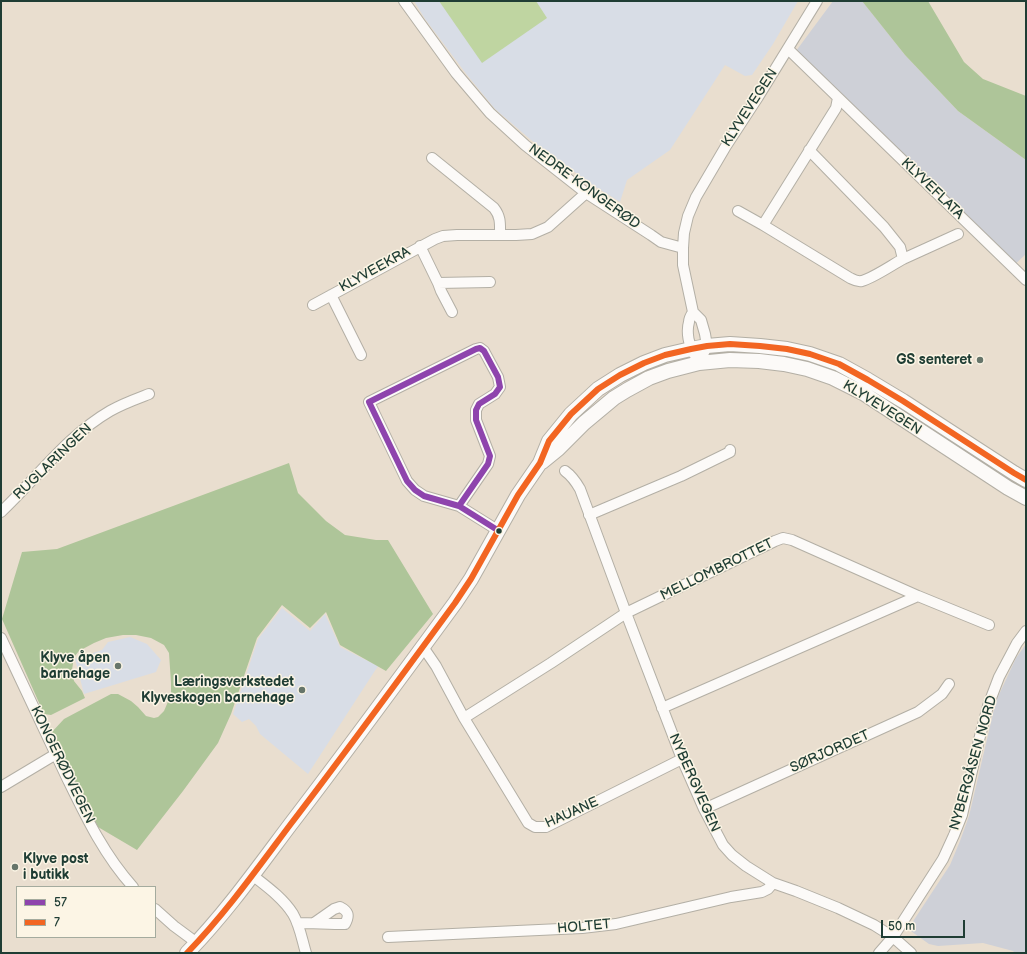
<!DOCTYPE html>
<html>
<head>
<meta charset="utf-8">
<style>
  body { margin:0 }
  #map { position:relative; width:1027px; height:954px; overflow:hidden; background:#e9decf; font-family:"Balsamiq Sans",sans-serif }
  canvas { display:block }
  .frame { position:absolute; inset:0; border:2px solid #1f3d34; pointer-events:none }
  .legend { position:absolute; left:16px; top:886px; width:140px; height:52px; box-sizing:border-box; background:#fcf5e5; border:1px solid #a4ab9e; margin:0; padding:5px 7px; list-style:none; font-size:12px; color:#1f3d34 }
  .legend li { display:flex; align-items:center; gap:8px; height:20px }
  .legend b { width:20px; border:1px solid #a4ab9e }
  .scale { position:absolute; left:881px; top:920px; width:84px; height:18px; box-sizing:border-box; border:2px solid #1f3d34; border-top:0; padding-left:5px; font-size:12px; line-height:14px; white-space:nowrap; color:#1f3d34; -webkit-text-stroke:3px #fcf5e5; paint-order:stroke }
</style>
</head>
<body>
<div id="map">
<canvas width="1027" height="954"></canvas>
<div class="frame"></div>
<ul class="legend">
<li><b style="height:5px;background:#8e44ad"></b>57</li>
<li><b style="height:5px;background:#f26522"></b>7</li>
</ul>
<div class="scale">50 m</div>
</div>
<script>
const ctx = document.querySelector('canvas').getContext('2d');
ctx.lineJoin = 'round';
function fillPath(path, color) {
  ctx.fillStyle = color;
  ctx.fill(path, 'evenodd');
}
function strokePath(path, color, width, dash) {
  ctx.strokeStyle = color;
  ctx.lineWidth = width;
  ctx.lineCap = dash ? 'butt' : 'round';
  ctx.setLineDash(dash || []);
  ctx.stroke(path);
}
function label(font, color, halo, rows, align = 'center') {
  ctx.font = font + ' "Balsamiq Sans",sans-serif';
  ctx.lineWidth = 3;
  ctx.setLineDash([]);
  ctx.textBaseline = 'middle';
  ctx.strokeStyle = halo;
  ctx.fillStyle = color;
  for (const [text, x, y, turn = 0] of rows) {
    ctx.save();
    ctx.translate(x, y);
    ctx.rotate((+turn || 0) * Math.PI / 180);
    ctx.textAlign = isNaN(turn) ? turn : align;
    if (halo) ctx.strokeText(text, 0, 0);
    ctx.fillText(text, 0, 0);
    ctx.restore();
  }
}
fillPath(new Path2D(`
  M414,1H798L773,44L752,75L745,76L725,65L670,150L627,180L620,202L591,184L531,140L495,109L467,75L425,19Z
  M282,608L310,631L325,614L340,647L378,666L308,774L260,734L256,726L249,719L242,722L233,714L258,639Z
  M130,637L147,644L161,660L156,672L84,694L75,659L102,650L108,642Z`), '#d8dde6');
fillPath(new Path2D(`
  M833,1H862L863,2L905,55L958,111L1026,160V254L1011,268L796,51Z
  M1026,644V953H1015L1013,951L983,943L938,946L929,944L908,929L950,865L960,841L969,816L996,701L1016,658Z`), '#ced0d7');
fillPath(new Path2D(`
  M439,1H536L547,18L482,63Z`), '#bfd5a1');
fillPath(new Path2D(`
  M862,1H928L964,62L983,79L1026,96V160L958,111L905,55Z
  M289,463L298,493L326,521L345,535L376,540H388L433,614L386,671L340,645L326,612L310,628L282,605L257,638L231,714L218,743L183,791L137,850L98,827L51,733L64,719L111,694H118L131,701L138,707L146,716L154,718L158,717L164,711L167,704L171,694V683L169,653L164,645L151,638L136,635H123L106,638L94,643L79,651L74,657L72,670L74,681L82,691L85,698L51,715L44,714L2,619L22,552L57,549Z`), '#aec599');
const minor = new Path2D(`
  M404,1L456,73L490,113L525,145L586,193L651,235L661,242L683,248
  M788,49L1026,280
  M809,150L884,227L900,247L903,259C892,265 873,278 862,281C857,282 854,280 850,278L763,225L836,108L838,98
  M432,158L494,208C501,217 500,224 500,235
  M738,211L763,225
  M420,246L438,283L441,291L452,312
  M903,259L958,234
  M438,283L490,282
  M331,295L361,355
  M313,305L435,239L443,236L457,235H516L532,234L548,227L586,193
  M693,312C691,315 689,319 689,322C686,332 689,346 694,354
  M699,363L707,346L705,334L701,320L693,312L683,265V248L684,233L688,216L696,197L726,146L758,97L817,1
  M565,471C572,476 576,482 580,489L626,613L682,759L704,809L723,845L732,855L746,866L773,883L796,891L838,908L874,925L893,937L911,953
  M459,506L488,464L490,456L476,420V410L479,404L495,394L500,387L498,377L484,351L480,348L476,349L369,402L407,481L415,490L424,496L459,506L499,531
  M1,512C37,478 67,436 110,411C122,404 136,399 149,394
  M589,515L681,476L730,452V450
  M1,638C23,684 45,731 67,778C86,817 104,855 133,887
  M423,647L436,666L464,718L528,823L535,827H546L682,759
  M662,708L918,596
  M464,718L551,663L626,613L775,541L783,538L792,540L918,596L989,625
  M1,787L56,754
  M704,809L918,712L942,694L949,684
  M252,875C266,886 283,898 293,914C300,926 302,940 306,953
  M155,909L174,926L197,943
  M297,923C313,923 329,924 345,924C350,915 348,911 340,907L334,909L314,923
  M388,937L582,928L616,924L731,897L762,892L768,889L773,883
  M879,953L893,937L943,859L954,835L962,815L979,740L988,706L999,677L1017,643L1026,631`);
const secondary = new Path2D(`
  M542,462L558,449L584,423L614,398L627,390L649,378L668,371L699,363L730,360L759,361L784,364L807,369L833,378L863,393L1008,488L1026,498
  M187,953C225,914 257,869 290,825C346,752 400,678 455,603L471,579L518,495L540,463L549,441L571,414L598,389L620,375L644,363L665,355L691,349L707,346L730,344L760,346L787,349L810,354L839,364L868,380L903,401L1014,473L1026,480`);
strokePath(minor, '#b3afa5', 12);
strokePath(secondary, '#b3afa5', 16);
strokePath(minor, '#fcfaf8', 10);
strokePath(secondary, '#fcfaf8', 14);
strokePath(new Path2D(`
  M459,506L488,464L490,456L476,420V410L479,404L495,394L500,387L498,377L484,351L480,348L476,349L369,402L407,481L415,490L424,496L459,506L499,531`), '#8e44ad', 6);
strokePath(new Path2D(`
  M187,953C225,914 257,869 290,825C346,752 400,678 455,603L471,579L518,495L540,463L549,441L571,414L598,389L620,375L644,363L665,355L691,349L707,346L730,344L760,346L787,349L810,354L839,364L868,380L903,401L1014,473L1026,480`), '#f26522', 6);
for (const [x, y, r, color] of [
  [980,360,4,"#66756a"],
  [499,531,3.5,"#1f3d34"],
  [118,666,4,"#66756a"],
  [302,690,4,"#66756a"],
  [15,867,4,"#66756a"]
]) {
  const dot = new Path2D();
  dot.arc(x, y, r, 0, 2 * Math.PI);
  ctx.fillStyle = color;
  ctx.fill(dot);
  strokePath(dot, '#fcf5e5', 1.5);
}
label('14px', '#1f3d34', '#fcf5e5', [
  ["KLYVEVEGEN",750,108,-57],
  ["NEDRE KONGERØD",584,187,36],
  ["KLYVEFLATA",932,189,44],
  ["KLYVEEKRA",375,270,-29],
  ["KLYVEVEGEN",882,408,32],
  ["RUGLARINGEN",53,462,-44],
  ["MELLOMBROTTET",717,570,-26],
  ["SØRJORDET",830,752,-24],
  ["NYBERGÅSEN NORD",974,763,-74],
  ["KONGERØDVEGEN",62,765,64],
  ["NYBERGVEGEN",694,783,66],
  ["HAUANE",572,813,-24],
  ["HOLTET",584,927,-5]
]);
label('bold 14px', '#1f3d34', '#fcf5e5', [
  ["GS senteret",972,360],
  ["Klyve åpen",110,658],
  ["barnehage",110,674],
  ["Læringsverkstedet",294,682],
  ["Klyveskogen barnehage",294,698],
  ["Klyve post",23,859,"left"],
  ["i butikk",23,875,"left"]
], 'right');
</script>
</body>
</html>
